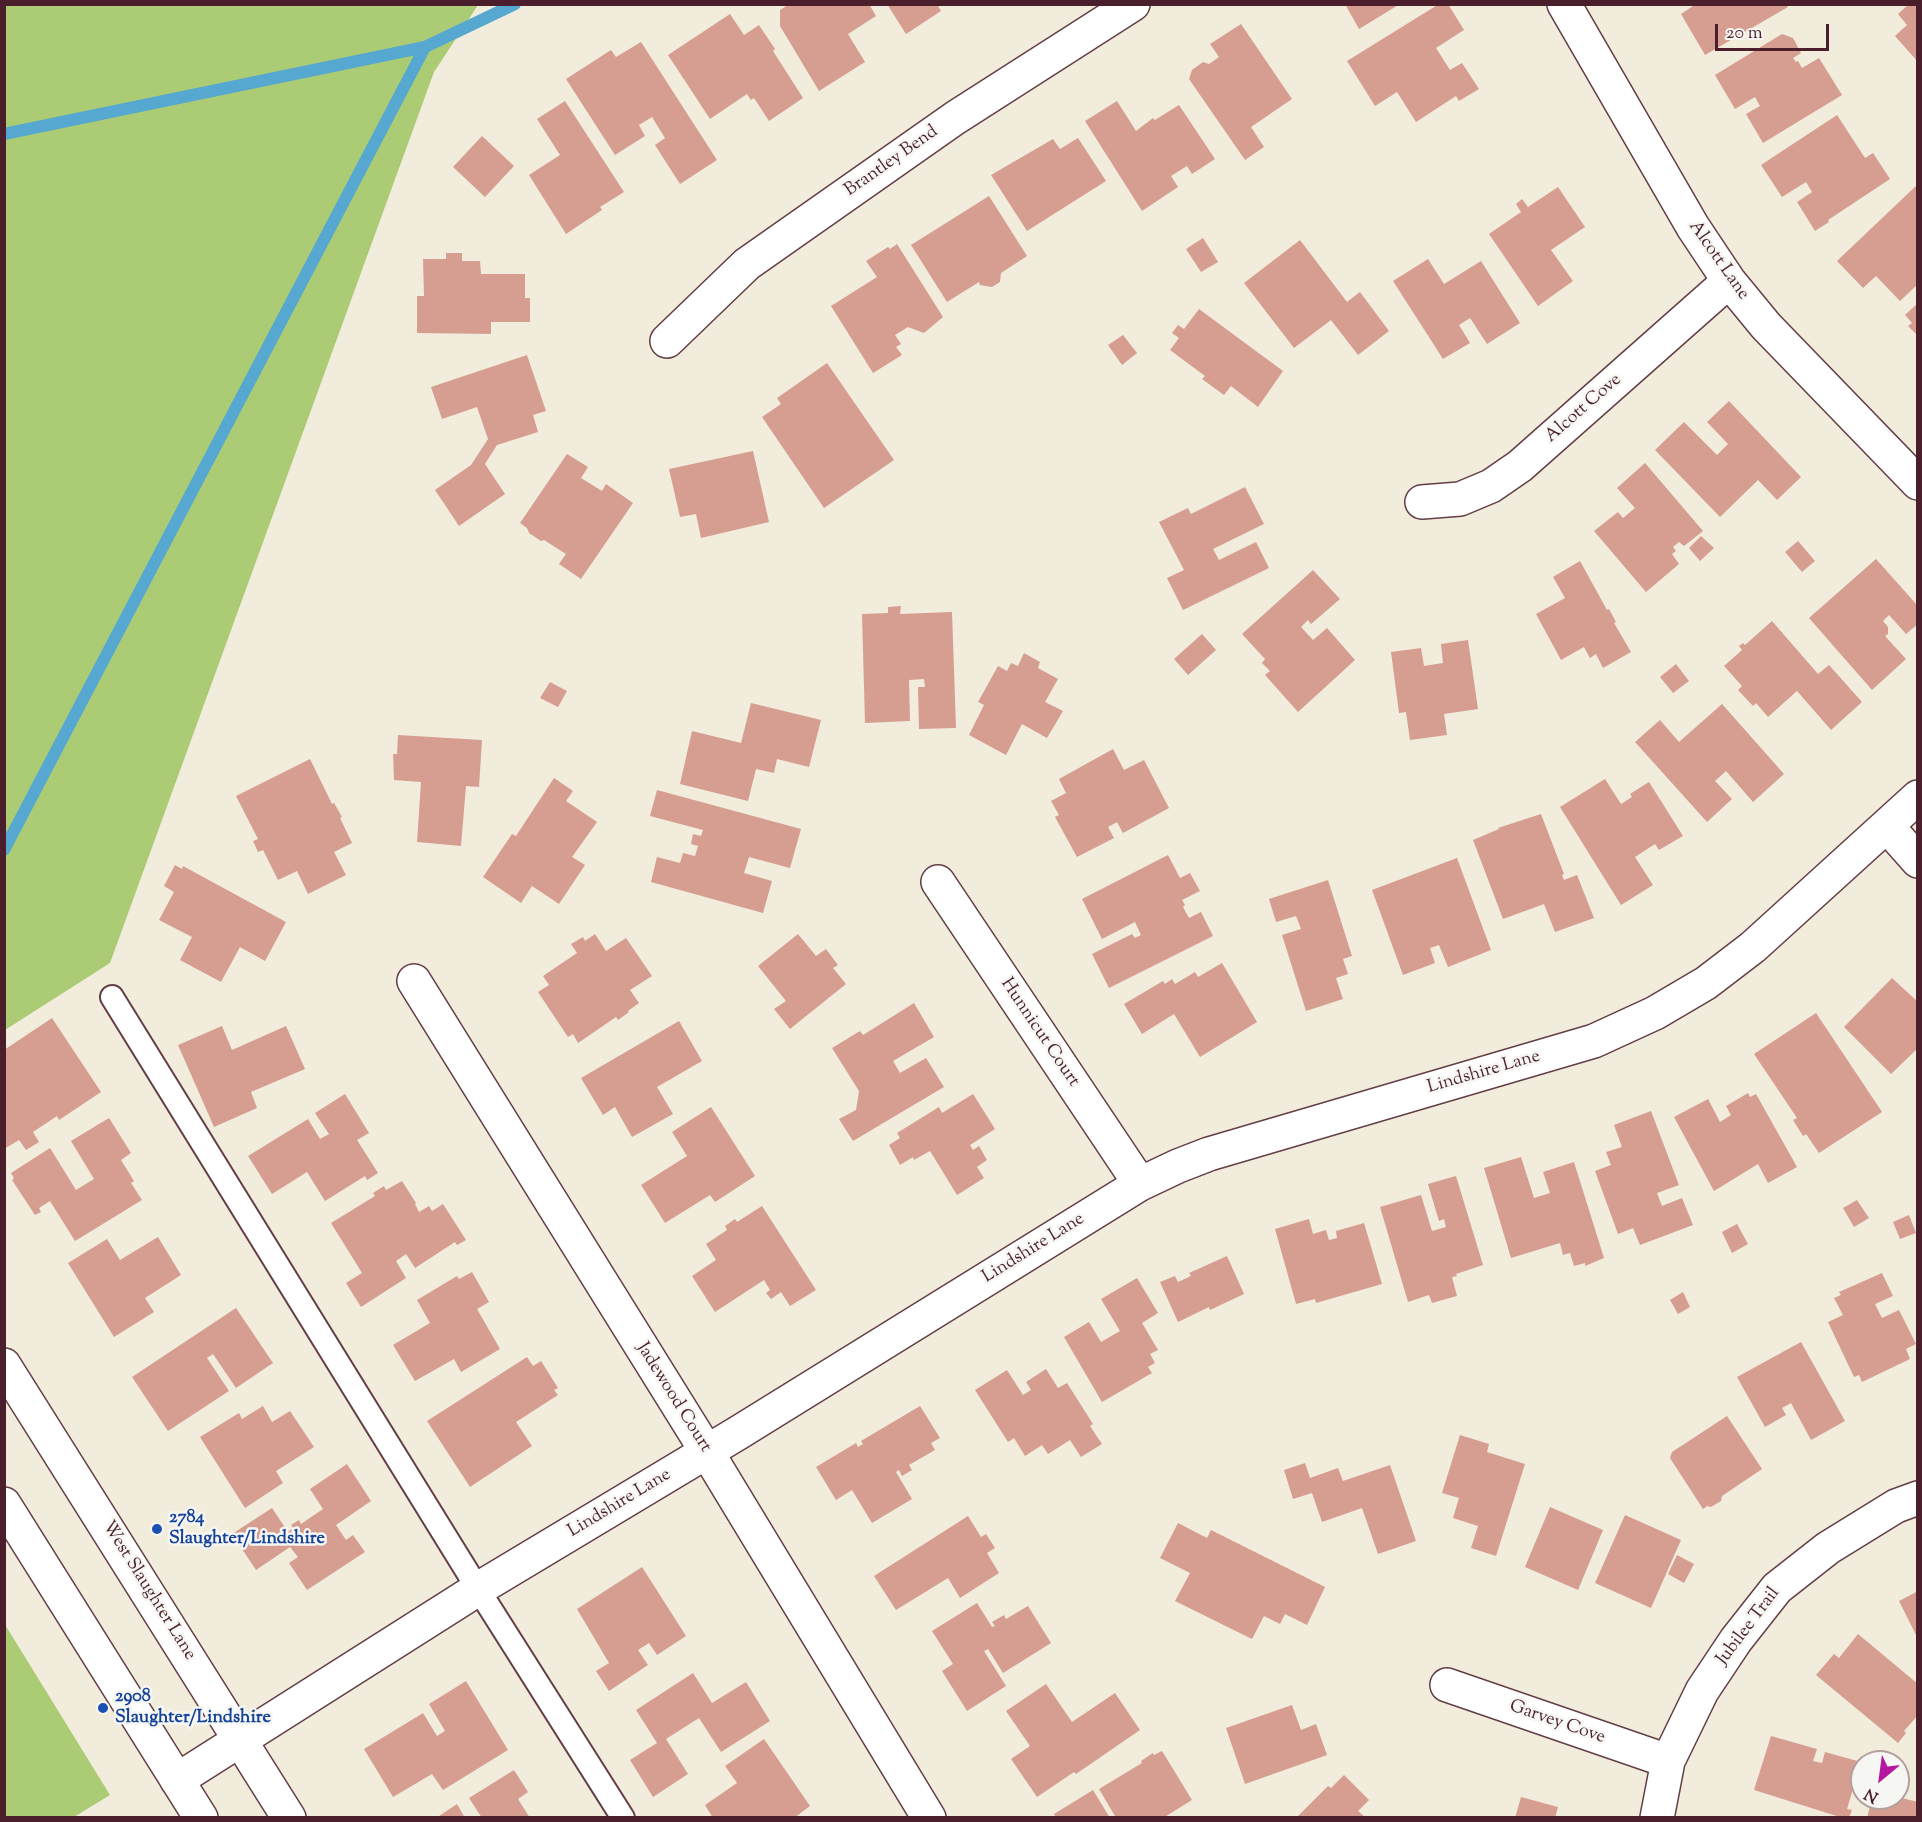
<!DOCTYPE html>
<html>
<head>
<meta charset="utf-8">
<style>
  body { margin:0 }
  #map { position:relative; width:1922px; height:1822px; overflow:hidden; background:#f1ecdb; font-family:"Sorts Mill Goudy",serif }
  canvas { display:block }
  .frame { position:absolute; inset:0; border:6px solid #4a1f2b; pointer-events:none }
  .north { position:absolute; left:1850px; top:1750px; width:60px; height:60px; box-sizing:border-box; background:#f6f6f2; border:2px solid #b1a0a2; border-radius:50%; rotate:209deg; font-size:16px; font-weight:700; line-height:24px; text-align:center; color:#4a1f2b }
  .north::after { content:''; display:block; margin:auto; width:21px; height:27px; background:#b5179e; clip-path:polygon(50% 0,100% 100%,50% 72%,0 100%) }
  .scale { position:absolute; left:1715px; top:24px; width:114px; height:27px; box-sizing:border-box; border:3px solid #4a1f2b; border-top:0; padding-left:8px; font-size:18px; line-height:21px; white-space:nowrap; color:#4a1f2b; -webkit-text-stroke:4px #f6f6f2; paint-order:stroke }
</style>
</head>
<body>
<div id="map">
<canvas width="1922" height="1822"></canvas>
<div class="frame"></div>
<div class="north">N</div>
<div class="scale">20 m</div>
</div>
<script>
const ctx = document.querySelector('canvas').getContext('2d');
ctx.lineJoin = 'round';
function fillPath(path, color) {
  ctx.fillStyle = color;
  ctx.fill(path, 'evenodd');
}
function strokePath(path, color, width, dash) {
  ctx.strokeStyle = color;
  ctx.lineWidth = width;
  ctx.lineCap = dash ? 'butt' : 'round';
  ctx.setLineDash(dash || []);
  ctx.stroke(path);
}
function label(font, color, halo, rows, align = 'center') {
  ctx.font = font + ' "Sorts Mill Goudy",serif';
  ctx.lineWidth = 5;
  ctx.setLineDash([]);
  ctx.textBaseline = 'middle';
  ctx.strokeStyle = halo;
  ctx.fillStyle = color;
  for (const [text, x, y, turn = 0] of rows) {
    ctx.save();
    ctx.translate(x, y);
    ctx.rotate((+turn || 0) * Math.PI / 180);
    ctx.textAlign = isNaN(turn) ? turn : align;
    if (halo) ctx.strokeText(text, 0, 0);
    ctx.fillText(text, 0, 0);
    ctx.restore();
  }
}
fillPath(new Path2D(`
  M5,4L478,5L434,72L110,963L5,1030Z
  M4,1623L110,1795L74,1817H5Z`), '#abcc74');
strokePath(new Path2D(`
  M4,134L425,47
  M4,850L425,47L515,4`), '#56a8d1', 12);
fillPath(new Path2D(`
  M789,4H869L876,16L848,34L865,62L819,91L780,26V10Z
  M887,4H937L941,11L906,34Z
  M1345,4H1400L1359,29Z
  M1439,4H1448L1464,30L1436,48L1450,70L1462,63L1479,89L1459,101L1456,96L1416,122L1397,92L1375,106L1347,61Z
  M1696,4H1786L1788,7L1705,55L1681,14Z
  M1909,4H1918V62L1895,36L1907,25L1898,14Z
  M730,14L744,35L759,25L775,49L773,51L803,98L769,121L754,98L751,100L747,94L710,119L668,55Z
  M1241,24L1292,99L1251,127L1264,147L1245,160L1189,79L1192,70L1203,62L1209,64L1219,57L1210,44Z
  M1782,34L1793,38L1801,53L1793,58L1796,62L1798,61L1802,68L1819,58L1842,95L1763,143L1746,114L1760,106L1755,97L1735,109L1715,75Z
  M641,42L717,160L680,184L655,145L665,138L652,117L639,125L645,136L615,155L566,79L611,50L616,57Z
  M565,101L624,192L600,207L602,210L566,234L529,175L560,155L537,119Z
  M1117,101L1136,131L1153,118L1155,120L1179,105L1215,159L1192,174L1187,166L1171,176L1178,187L1142,211L1085,121Z
  M1837,115L1865,158L1873,153L1890,179L1828,220L1829,222L1815,231L1797,202L1812,192L1806,182L1782,197L1761,165Z
  M482,136L514,166L485,197L453,167Z
  M1078,138L1106,181L1027,231L991,175L1053,139L1060,149Z
  M1918,184V284L1900,301L1876,276L1863,288L1837,261Z
  M1558,187L1585,227L1551,250L1573,281L1538,306L1489,234L1521,212L1516,204L1522,199L1528,207Z
  M989,196L1027,256L1001,273L1000,282L992,287L980,285L979,282L947,302L911,245Z
  M1203,238L1218,262L1201,272L1186,249Z
  M1300,240L1347,302L1360,292L1389,331L1358,355L1331,320L1294,348L1244,283Z
  M897,244L943,317L924,333L908,327L895,335L901,344L896,347L902,355L873,373L831,306L877,277L866,261L888,247L890,249Z
  M446,253H462V261H480L481,274H525V298H530V322H491V334L417,333V296H424L423,259H446Z
  M1428,259L1444,284L1481,261L1520,323L1487,344L1470,318L1459,325L1470,343L1443,359L1393,281Z
  M1918,303V336L1908,326L1912,323L1905,315Z
  M1199,309L1283,371L1258,407L1231,386L1224,395L1202,379L1205,376L1170,350L1179,338L1172,333L1178,325L1184,329Z
  M1123,335L1137,353L1122,365L1108,345Z
  M527,355L546,411L533,415L538,432L497,445L485,464L505,494L459,526L435,490L471,465L488,439L477,407L442,419L431,387Z
  M827,363L894,460L824,508L762,417L781,404L777,398Z
  M1729,401L1801,477L1777,500L1758,480L1720,517L1655,450L1684,422L1717,455L1728,444L1707,422Z
  M753,451L769,522L701,538L696,514L680,517L669,469Z
  M567,454L588,467L581,478L602,491L606,484L633,503L581,579L559,564L566,554L544,540L541,541L529,533L527,528L520,523Z
  M1645,463L1703,531L1684,546L1679,542L1673,547L1676,551L1672,554L1679,564L1646,592L1594,531L1618,512L1623,518L1635,508L1617,488Z
  M1245,487L1264,524L1213,549L1219,560L1256,542L1269,568L1183,610L1167,578L1184,570L1159,522L1188,508L1191,514Z
  M1701,536L1714,548L1700,561L1689,548Z
  M1798,541L1815,561L1802,572L1785,552Z
  M1876,559L1918,606V624L1906,634L1889,615L1883,621L1888,627V634L1885,636L1906,659L1872,690L1809,618Z
  M1580,561L1607,610L1609,609L1616,622L1614,623L1631,652L1603,668L1596,654L1590,658L1584,647L1561,660L1536,614L1565,598L1553,577Z
  M1313,570L1340,599L1311,624L1308,620L1301,627L1313,640L1327,628L1355,660L1298,712L1265,675L1270,671L1262,663L1265,659L1242,634Z
  M901,606L900,614L952,612L956,728L919,729L918,687H925L924,679L909,680L910,721L865,723L862,614L888,613V607Z
  M1772,621L1818,674L1829,665L1862,702L1831,730L1797,691L1768,717L1756,703L1753,706L1738,690L1742,686L1724,666L1742,650L1739,646L1743,643L1745,645Z
  M1202,634L1216,650L1188,675L1174,659Z
  M1468,640L1478,709L1444,714L1447,735L1410,740L1406,712L1399,713L1391,652L1421,648L1424,666L1443,663L1441,644Z
  M1024,653L1040,662L1038,668L1058,679L1045,702L1063,711L1047,738L1022,724L1006,755L969,735L984,705L978,702L998,666L1007,671L1011,663L1018,666Z
  M1676,664L1689,681L1673,693L1660,677Z
  M550,682L567,691L558,707L540,698Z
  M751,703L821,720L809,767L777,759L774,773L756,769L748,801L680,784L692,731L741,743Z
  M1722,704L1784,774L1753,802L1726,771L1715,781L1732,799L1707,822L1635,742L1660,720L1679,742Z
  M398,735L482,740L479,787L466,786L461,846L417,842L421,782L394,780L393,754H397Z
  M1113,749L1124,770L1144,760L1169,808L1123,833L1117,822L1108,827L1114,838L1077,857L1055,817L1059,815L1051,801L1066,793L1059,779Z
  M310,759L332,804L334,803L342,817L340,818L352,843L334,852L346,875L308,894L297,871L278,880L263,850L258,852L253,841L258,839L236,796Z
  M554,778L573,791L566,801L597,822L572,857L585,865L559,904L532,886L521,903L483,877L512,834L516,836Z
  M1605,779L1621,804L1632,797L1630,794L1649,782L1683,836L1659,850L1655,844L1635,857L1653,885L1621,905L1560,807Z
  M657,790L801,829L790,868L749,857L744,873L772,881L763,913L651,882L657,857L680,863L683,853L695,856L698,846L691,844L693,834L701,836L703,830L650,816Z
  M1541,814L1564,874L1562,875L1564,880L1577,875L1594,918L1555,932L1544,904L1503,919L1473,840L1499,829L1498,828Z
  M1168,855L1180,878L1190,873L1200,891L1182,900L1185,905L1183,907L1189,918L1201,912L1213,936L1109,988L1092,954L1132,934L1135,938L1141,935L1135,922L1102,939L1082,899Z
  M1457,858L1491,950L1448,967L1439,945L1430,948L1435,963L1403,975L1372,890Z
  M175,865L182,869L183,866L286,922L265,961L240,947L221,982L180,960L192,937L159,920L174,892L164,886Z
  M1328,880L1352,956L1343,959L1348,974L1336,978L1343,999L1306,1011L1282,935L1301,929L1296,916L1276,922L1269,899Z
  M595,934L606,951L626,938L652,976L630,990L639,1003L628,1011L629,1012L618,1020L616,1017L578,1043L573,1034L568,1037L538,992L549,985L543,976L577,953L571,944L583,937L585,941Z
  M798,934L816,956L826,949L838,965L833,968L846,984L790,1029L774,1009L786,1001L758,966Z
  M1222,963L1257,1022L1200,1057L1174,1014L1142,1034L1124,1004L1163,981L1165,984L1172,979L1175,984L1195,972L1198,977Z
  M1892,978L1918,1002V1048L1891,1074L1844,1027Z
  M914,1003L934,1037L893,1061L900,1073L926,1058L944,1087L853,1141L839,1119L856,1110L859,1091L832,1048L860,1031L863,1035Z
  M1816,1013L1882,1112L1819,1153L1806,1134L1803,1136L1793,1120L1797,1118L1754,1054Z
  M52,1018L101,1092L59,1120L57,1116L33,1132L39,1142L26,1150L19,1140L4,1149V1050Z
  M679,1021L702,1061L657,1087L673,1114L632,1137L615,1107L603,1115L581,1078Z
  M222,1026L232,1050L286,1026L305,1069L251,1092L257,1108L214,1127L178,1045Z
  M1748,1093L1750,1097L1756,1094L1797,1167L1768,1183L1758,1164L1714,1191L1674,1117L1708,1099L1720,1122L1731,1115L1726,1106Z
  M345,1094L369,1133L357,1140L378,1173L367,1180L365,1176L325,1201L307,1172L272,1194L248,1156L308,1119L320,1139L329,1134L315,1113Z
  M973,1094L995,1129L970,1145L973,1150L979,1146L987,1160L977,1167L984,1178L957,1195L930,1151L914,1160L913,1157L900,1165L889,1145L900,1138L897,1133L939,1107L942,1113Z
  M711,1107L755,1176L715,1202L710,1195L665,1223L641,1185L687,1156L672,1132Z
  M1651,1111L1679,1185L1657,1193L1662,1206L1682,1198L1693,1225L1640,1245L1633,1228L1618,1234L1595,1171L1611,1165L1606,1152L1622,1147L1614,1125Z
  M109,1118L131,1153L121,1160L134,1181L131,1183L142,1200L75,1241L50,1201L39,1208L41,1212L35,1215L12,1180L14,1178L11,1173L50,1148L76,1190L94,1179L71,1141Z
  M1521,1157L1534,1198L1550,1193L1543,1172L1574,1162L1604,1258L1585,1266V1263L1574,1266L1570,1253L1563,1255L1560,1243L1511,1258L1484,1168Z
  M1456,1176L1483,1265L1456,1274L1457,1276L1452,1277L1457,1296L1432,1303L1429,1295L1408,1302L1380,1207L1421,1195L1432,1231L1446,1227L1444,1219L1439,1221L1428,1184Z
  M402,1181L416,1203L415,1204L419,1212L429,1206L432,1211L443,1204L466,1240L457,1245L455,1242L415,1268L406,1254L396,1261L406,1278L361,1307L346,1283L362,1273L331,1223L375,1196L373,1193L384,1186L386,1190Z
  M1857,1200L1869,1218L1854,1227L1843,1208Z
  M762,1206L816,1290L790,1306L781,1292L771,1299L766,1293L770,1290L764,1280L715,1312L692,1276L716,1260L706,1244L727,1230L725,1226L735,1219L737,1222Z
  M1909,1215L1916,1233L1900,1239L1893,1222Z
  M1309,1219L1313,1234L1326,1230L1329,1240L1337,1238L1336,1231L1364,1223L1382,1284L1316,1303L1315,1299L1296,1304L1275,1229Z
  M1737,1224L1748,1244L1732,1253L1722,1232Z
  M158,1237L181,1275L145,1298L154,1312L114,1337L68,1263L107,1239L120,1260Z
  M1227,1256L1244,1294L1210,1310L1209,1307L1178,1322L1160,1282L1175,1276L1178,1282L1191,1276L1189,1273Z
  M472,1272L489,1302L477,1309L500,1349L461,1372L454,1359L415,1381L393,1345L430,1323L417,1300L457,1276L459,1279Z
  M1882,1273L1893,1296L1875,1304L1882,1318L1899,1310L1916,1344L1906,1349L1910,1359L1862,1382L1859,1375L1854,1377L1828,1322L1843,1315L1834,1298L1841,1295L1839,1292Z
  M1137,1278L1158,1313L1142,1323L1158,1350L1150,1354L1155,1363L1148,1367L1152,1373L1102,1402L1064,1337L1089,1322L1101,1342L1120,1331L1101,1299Z
  M1683,1292L1690,1307L1678,1314L1670,1300Z
  M236,1308L273,1363L236,1388L213,1354L207,1358L229,1391L168,1431L132,1377Z
  M1801,1342L1845,1421L1811,1440L1791,1403L1782,1408L1786,1415L1765,1427L1737,1377Z
  M527,1357L533,1366L541,1361L558,1388L554,1390L558,1395L516,1422L532,1446L470,1487L427,1421Z
  M1046,1369L1058,1388L1067,1383L1093,1424L1090,1426L1102,1444L1081,1457L1070,1440L1048,1454L1042,1445L1025,1456L1014,1438L1008,1442L975,1390L1007,1370L1023,1395L1031,1390L1026,1382Z
  M263,1406L272,1422L290,1411L314,1447L276,1471L283,1483L245,1508L200,1437L239,1413L242,1419Z
  M920,1406L940,1438L931,1443L935,1450L909,1465L912,1470L902,1476L899,1470L896,1472L912,1499L872,1523L852,1490L836,1500L816,1467L856,1443L858,1447L863,1444L861,1441Z
  M1727,1416L1762,1469L1722,1496L1721,1501L1711,1507L1707,1506L1703,1509L1670,1458L1672,1452Z
  M1460,1435L1489,1444L1487,1452L1525,1464L1496,1556L1471,1548L1478,1526L1453,1518L1459,1498L1442,1493Z
  M1305,1463L1310,1478L1338,1468L1343,1481L1390,1465L1416,1541L1378,1554L1362,1508L1322,1522L1312,1493L1293,1499L1284,1470Z
  M347,1464L371,1501L336,1525L346,1540L353,1535L365,1552L307,1590L289,1563L298,1557L290,1547L256,1570L232,1534L272,1508L288,1532L293,1528L291,1525L299,1520L301,1524L323,1509L310,1489Z
  M1550,1507L1603,1530L1578,1590L1525,1567Z
  M1625,1515L1681,1540L1651,1608L1595,1583Z
  M968,1516L981,1537L986,1534L995,1548L987,1553L999,1573L960,1598L948,1578L896,1610L874,1576Z
  M1178,1523L1207,1538L1211,1530L1325,1587L1307,1625L1285,1614L1280,1624L1264,1616L1252,1639L1175,1601L1190,1573L1160,1558Z
  M1677,1555L1694,1564L1684,1583L1668,1574Z
  M642,1567L686,1636L657,1655L649,1643L638,1650L648,1665L609,1691L596,1671L609,1663L577,1609Z
  M1918,1591V1639L1899,1601Z
  M977,1603L992,1627L995,1626L992,1622L1004,1615L1006,1619L1028,1606L1051,1643L1003,1673L988,1649L984,1651L1006,1686L967,1711L942,1671L953,1664L932,1631Z
  M1858,1634L1918,1684V1715L1904,1731L1906,1733L1898,1743L1816,1675L1834,1654L1839,1658Z
  M693,1673L712,1703L746,1682L770,1721L721,1752L699,1718L666,1739L688,1774L653,1797L630,1760L657,1743L636,1710Z
  M466,1681L508,1750L443,1790L432,1774L393,1797L364,1749L423,1713L437,1736L445,1731L429,1704Z
  M1046,1684L1072,1722L1115,1693L1140,1730L1076,1774L1074,1772L1037,1797L1011,1759L1030,1746L1006,1711Z
  M1292,1705L1301,1730L1316,1724L1327,1755L1245,1784L1226,1728Z
  M1771,1736L1817,1749L1813,1761L1822,1763L1825,1752L1861,1762L1847,1809L1852,1810L1849,1818H1843L1754,1790Z
  M764,1739L810,1806L794,1818H713L705,1805L737,1783L725,1766Z
  M1162,1751L1192,1800L1163,1818H1111L1115,1816L1099,1789L1142,1763L1141,1761L1153,1753L1154,1755Z
  M514,1770L528,1792L518,1799L530,1818H482L469,1798Z
  M1344,1775L1369,1800L1358,1811L1366,1818H1296L1328,1786L1331,1788Z
  M1093,1790L1110,1818H1056L1054,1814Z
  M1521,1797L1558,1807L1555,1818H1515Z
  M1898,1797L1918,1802V1818H1867L1872,1798Z
  M457,1804L465,1818H436Z`), '#d69e91');
const service = new Path2D(`
  M112,997L478,1589L623,1818`);
const minor = new Path2D(`
  M1564,4L1693,227L1729,281L1766,326L1918,483
  M667,341L747,264L955,118L1133,4
  M1422,502L1460,499L1491,486L1520,466L1729,281
  M1887,826L1918,861
  M938,882L1140,1184
  M414,981L707,1452L929,1818
  M1447,1685L1668,1761
  M177,1780L478,1589L738,1433L1140,1184L1178,1166L1209,1154L1594,1041L1655,1013L1706,983L1753,947L1918,797
  M1657,1818L1668,1761L1702,1691L1736,1640L1777,1588L1828,1548L1896,1506L1918,1498`);
const primary = new Path2D(`
  M4,1365L289,1818
  M4,1504L201,1818`);
strokePath(service, '#633e45', 26);
strokePath(minor, '#633e45', 36);
strokePath(primary, '#633e45', 36);
strokePath(service, '#fff', 22);
strokePath(minor, '#fff', 33);
strokePath(primary, '#fff', 33);
for (const [x, y, r, color] of [
  [157,1529,6,"#1a4fb4"],
  [103,1708,6,"#1a4fb4"]
]) {
  const dot = new Path2D();
  dot.arc(x, y, r, 0, 2 * Math.PI);
  ctx.fillStyle = color;
  ctx.fill(dot);
  strokePath(dot, '#f6f6f2', 2);
}
label('18px', '#4a1f2b', '#f6f6f2', [
  ["Brantley Bend",892,162,-35],
  ["Alcott Lane",1718,261,55],
  ["Alcott Cove",1584,409,-41],
  ["Hunnicut Court",1039,1033,56],
  ["Lindshire Lane",1484,1073,-16],
  ["Lindshire Lane",1034,1249,-32],
  ["Jadewood Court",673,1398,58],
  ["Lindshire Lane",620,1504,-31],
  ["West Slaughter Lane",148,1591,58],
  ["Jubilee Trail",1749,1627,-53],
  ["Garvey Cove",1557,1723,19]
]);
label('bold 18px', '#164399', '#f6f6f2', [
  ["2784",169,1519],
  ["Slaughter/Lindshire",169,1540],
  ["2908",115,1698],
  ["Slaughter/Lindshire",115,1719]
], 'left');
</script>
</body>
</html>
